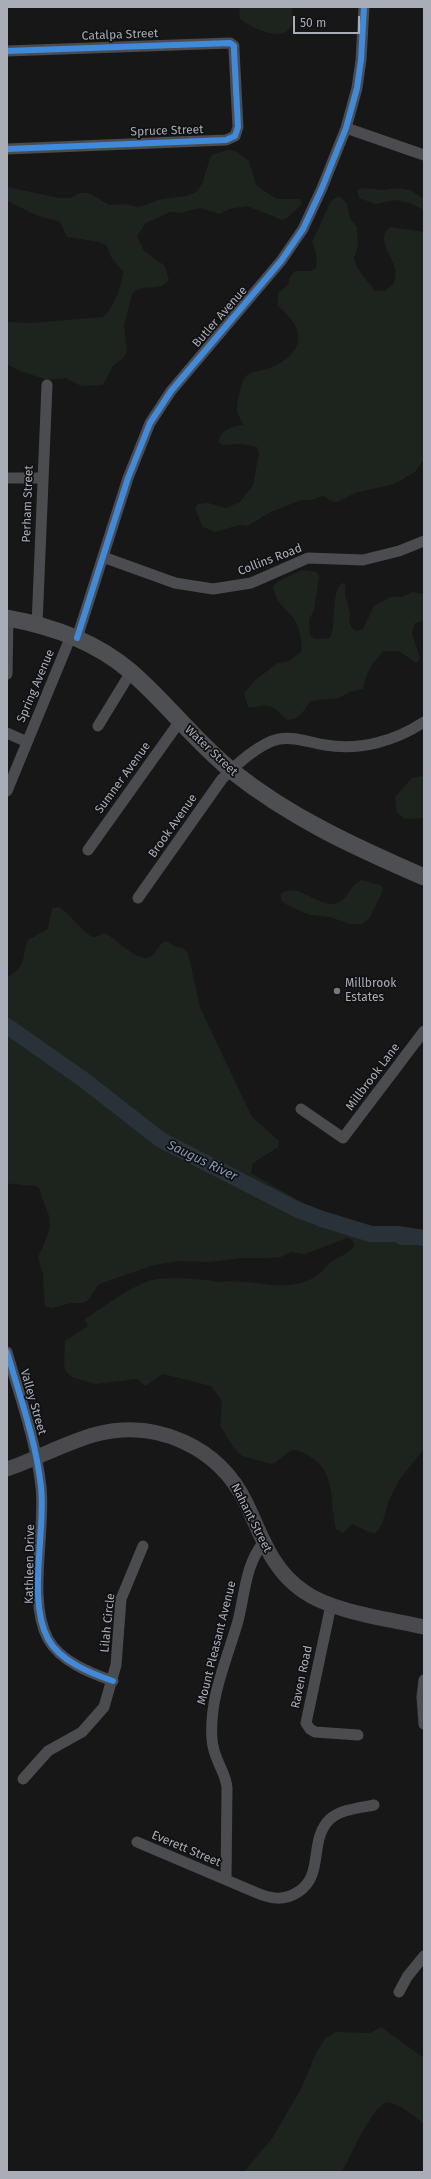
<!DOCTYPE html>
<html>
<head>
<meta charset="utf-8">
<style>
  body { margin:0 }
  #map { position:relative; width:431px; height:2179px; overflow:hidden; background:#171717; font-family:"Fira Sans",sans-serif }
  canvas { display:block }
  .frame { position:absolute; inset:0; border:8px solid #a8adb8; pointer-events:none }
  .scale { position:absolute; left:293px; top:16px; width:67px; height:18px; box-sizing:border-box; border:2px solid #a8adb8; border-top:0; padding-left:5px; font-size:12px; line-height:14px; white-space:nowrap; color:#a8adb8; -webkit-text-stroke:3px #111113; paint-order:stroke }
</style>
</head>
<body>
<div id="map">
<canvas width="431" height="2179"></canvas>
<div class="frame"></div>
<div class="scale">50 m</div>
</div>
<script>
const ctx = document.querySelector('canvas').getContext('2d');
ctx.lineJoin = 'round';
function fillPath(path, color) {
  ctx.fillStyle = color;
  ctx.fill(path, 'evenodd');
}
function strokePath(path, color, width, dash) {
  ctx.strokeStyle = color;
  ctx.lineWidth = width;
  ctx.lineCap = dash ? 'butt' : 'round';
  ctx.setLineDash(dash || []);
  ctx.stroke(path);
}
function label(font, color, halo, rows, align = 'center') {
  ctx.font = font + ' "Fira Sans",sans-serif';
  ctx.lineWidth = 3.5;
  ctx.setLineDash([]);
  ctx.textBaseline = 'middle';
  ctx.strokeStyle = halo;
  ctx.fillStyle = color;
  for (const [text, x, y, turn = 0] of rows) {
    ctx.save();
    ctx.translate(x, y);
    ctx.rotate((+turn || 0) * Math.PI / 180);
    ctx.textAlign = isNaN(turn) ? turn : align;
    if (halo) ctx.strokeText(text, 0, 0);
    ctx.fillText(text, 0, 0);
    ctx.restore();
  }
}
fillPath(new Path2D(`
  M239,7H292C292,13 294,20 291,26C283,44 251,27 240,19Z
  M229,150L237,152L249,161L256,184L261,189L277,199H300L302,204L287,218L282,220L247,206L229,209L220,214L200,208L180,213L170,212L146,223L137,236L144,251L165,266L169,280C161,293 142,282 132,294L124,326L127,353L124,357L113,366L103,385L81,386L66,378L48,380L20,371L7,364V322L32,323L103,317C113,310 123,283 123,271L111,257L107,246L100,242L67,237L60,222L36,215L7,201V187L59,198H70L81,193H89L109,205L124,204L139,207L162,199L187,196L196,192L202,184L210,158L213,154Z
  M362,188L384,190L398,188L410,190L424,199V210L409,203L395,200L376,204L359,198L357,191Z
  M339,196L347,203L350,218L357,227L358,246L354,258L358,269L374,290L385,291C388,288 393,285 394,282C404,263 371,242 390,227L424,232V459L415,472L394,484L355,493L337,502L331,501L323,496L311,500H301L271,512L247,526L239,525L215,532L203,527L195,509L198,504L208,503L226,508L240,502L253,485L259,453L257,447L242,444L222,445L219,442C221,429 232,426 244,425C241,420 238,416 237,411C236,404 242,379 246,376C252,371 263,371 270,368C306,352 307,330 278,306V293L288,285L290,277L295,271H311L316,268L317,257L312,242L331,201Z
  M302,570L317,572L319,576L314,611L309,619L310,636L315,639L330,638C337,624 330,591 343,583H345V595L350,613L349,621L352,628L356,631L363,629L374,606L390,597H402L412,592L424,594V621L415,623L412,633L420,658L417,663L398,651H383C373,663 365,673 363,689L349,692L339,698L311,701C303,710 301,719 287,720C278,712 275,704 260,706C255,707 253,708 248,707L244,693L254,681L278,663L289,661L301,652C303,642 299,623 291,615C282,605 275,601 273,586L279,581Z
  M422,776L424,778V818L405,819L397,813L395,797L412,778Z
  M362,880L382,886L383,890L370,917L362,924H350L330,917L310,915L287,905L281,900V894C296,881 317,906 334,904C349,901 349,884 362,880Z
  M58,907C67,909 87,939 95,937C98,937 101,934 104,933C116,937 137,965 152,956L161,944L166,941L176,947L183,948L188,953L200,1007L229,1069L252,1117L279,1141L278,1147L253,1163L251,1173L361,1236L368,1238L384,1237L400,1245H424V1449L399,1480L389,1500L382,1524L376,1533C366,1533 361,1527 352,1524L343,1533L336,1529C330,1504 336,1470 309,1456C303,1452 298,1450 291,1450L275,1463L271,1464L242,1456L233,1447L220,1425L222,1401L211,1386L163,1374L145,1386L137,1379L95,1384L72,1377L67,1373L64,1366L65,1341L88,1326L85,1319C104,1307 127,1288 149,1281C164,1276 203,1279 219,1282C253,1277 288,1297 319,1274C323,1271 326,1266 330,1263C340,1255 345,1257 355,1245L351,1239L347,1238L305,1254L291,1252L281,1257L271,1258H242L209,1262L179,1261L154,1265L99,1284L89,1299L84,1303H71L52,1308L45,1306L43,1274L38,1258C42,1247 53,1229 49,1216C46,1206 41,1199 40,1189L35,1185C24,1187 18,1183 7,1184V977C28,966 21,957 28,940L48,929L52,908Z
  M381,2027L424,2058V2124C413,2116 400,2103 386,2102C370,2111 351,2155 342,2172H244L273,2137L302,2087L317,2051L325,2039L336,2032L370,2033Z`), '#1d241e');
fillPath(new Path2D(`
  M393,1237L421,1240L424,1241V1245H400L389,1239Z`), '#2a3239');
strokePath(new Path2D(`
  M7,1026L84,1080L161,1140L296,1209L322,1219L371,1234H397L424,1238`), '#2a3239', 16);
strokePath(new Path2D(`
  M7,51L230,43L234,46V50L238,127L235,136L226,140L7,149
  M346,128L424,155
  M7,478H42
  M103,557L175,583L213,589L251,583L308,558L363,560L399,551L424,541
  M37,625L47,385
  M77,638L128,478L150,423L171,391L281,261L303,229L322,188L346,128L357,88L361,60L364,7
  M7,674L8,619
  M98,726L131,672
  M7,733L27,742
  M7,791L71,636
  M88,850L180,721
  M138,898L222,779C235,765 260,743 279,739C295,736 310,743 325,745C360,751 395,741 424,722
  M301,1109L343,1138L424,1031
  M7,1352C20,1397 36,1441 41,1487C46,1531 27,1600 48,1639C60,1661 90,1673 113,1681
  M331,1605L306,1723L310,1729L315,1732L358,1735
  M424,1680L422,1697L424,1724
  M23,1779L48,1751L82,1732L104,1707L116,1665L121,1599L143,1546
  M137,1842L257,1893C271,1899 284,1901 298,1892C325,1875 308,1840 330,1819C342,1809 359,1808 374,1805
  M226,1880L227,1788C226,1771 213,1760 212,1739C209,1697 227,1660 238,1621C245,1594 245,1566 263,1543
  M399,1992L407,1977L424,1956`), '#4b4c50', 11);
strokePath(new Path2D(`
  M7,1469C37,1459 66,1442 97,1434C157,1419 219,1447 246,1503C262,1536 271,1569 303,1591C332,1612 389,1619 424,1627`), '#4a4a4e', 15);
strokePath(new Path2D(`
  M7,618C52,626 96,642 130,671C166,702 195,741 232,771C291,818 355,847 424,877`), '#4d4f52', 17);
strokePath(new Path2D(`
  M7,51L230,43L234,46V50L238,127L235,136L226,140L7,149
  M77,638L128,478L150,423L171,391L281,261L303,229L322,188L346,128L357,88L361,60L364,7
  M7,1352C20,1397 36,1441 41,1487C46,1531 27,1600 48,1639C60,1661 90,1673 113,1681`), '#408adc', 6);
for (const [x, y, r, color] of [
  [337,991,4,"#757880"]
]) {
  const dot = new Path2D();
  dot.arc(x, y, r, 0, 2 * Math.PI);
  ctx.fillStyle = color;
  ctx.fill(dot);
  strokePath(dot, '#111113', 1.5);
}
label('12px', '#a8adb8', '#111113', [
  ["Catalpa Street",120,35,-2],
  ["Spruce Street",167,131,-2],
  ["Butler Avenue",220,317,-49],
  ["Perham Street",28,504,-88],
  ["Collins Road",270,560,-21],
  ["Spring Avenue",36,686,-67],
  ["Water Street",211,751,43],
  ["Sumner Avenue",123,778,-54],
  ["Brook Avenue",173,826,-55],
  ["Millbrook Lane",373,1077,-53],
  ["Valley Street",33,1402,74],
  ["Nahant Street",251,1518,63],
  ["Kathleen Drive",30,1564,-89],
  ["Lilah Circle",108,1623,-84],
  ["Mount Pleasant Avenue",217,1643,-76],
  ["Raven Road",302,1677,-78],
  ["Everett Street",186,1849,23]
]);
label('12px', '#a8adb8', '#111113', [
  ["Millbrook",345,984],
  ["Estates",345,998]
], 'left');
label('italic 13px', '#7f9bb3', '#111113', [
  ["Saugus River",202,1161,26]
]);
</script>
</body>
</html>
